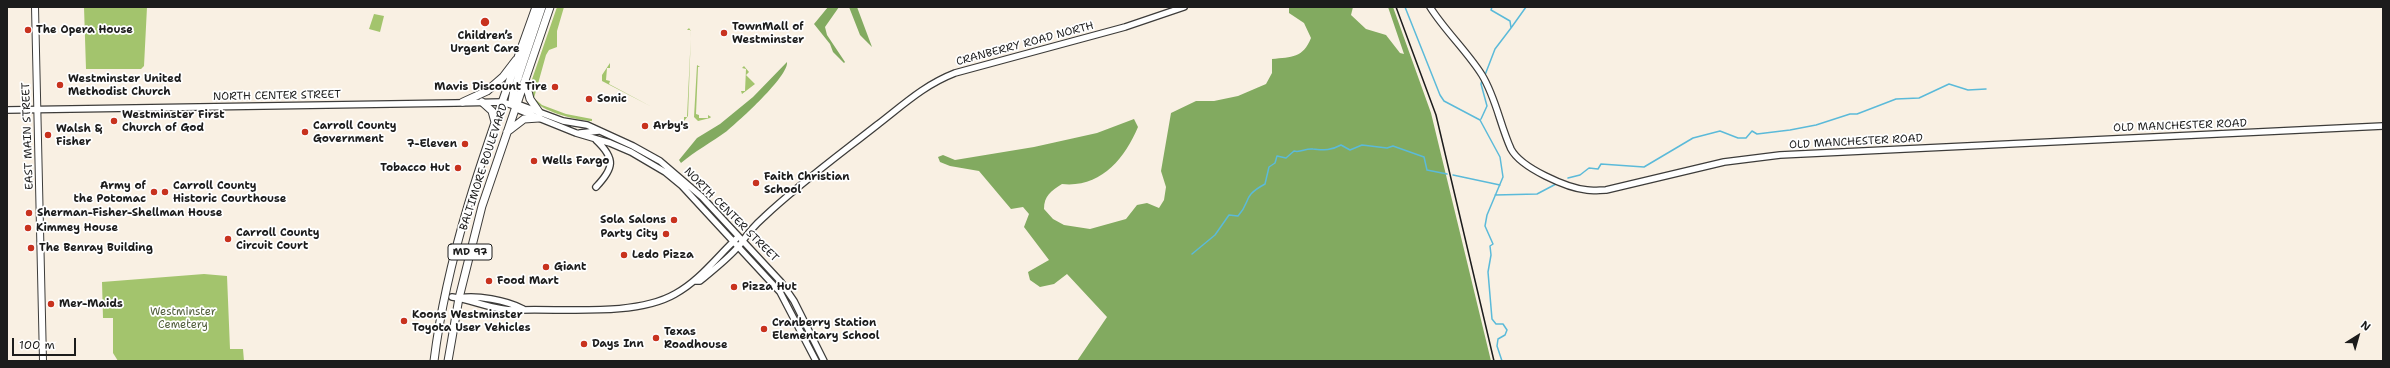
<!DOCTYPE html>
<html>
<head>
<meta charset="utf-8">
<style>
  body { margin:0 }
  #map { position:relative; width:2390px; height:368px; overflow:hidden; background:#f9f0e3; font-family:"Shantell Sans",sans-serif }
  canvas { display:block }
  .frame { position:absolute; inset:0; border:8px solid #1c1c1c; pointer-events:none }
  .north { position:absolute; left:2338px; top:316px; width:40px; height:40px; -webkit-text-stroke:3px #fff; paint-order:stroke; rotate:37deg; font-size:11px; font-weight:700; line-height:16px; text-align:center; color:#1c1c1c }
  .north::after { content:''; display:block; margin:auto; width:14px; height:18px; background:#1c1c1c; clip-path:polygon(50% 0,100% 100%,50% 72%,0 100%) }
  .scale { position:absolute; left:12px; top:338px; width:64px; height:18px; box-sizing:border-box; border:2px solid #1c1c1c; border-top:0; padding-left:5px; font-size:12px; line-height:14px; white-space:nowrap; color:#1c1c1c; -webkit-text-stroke:3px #fff; paint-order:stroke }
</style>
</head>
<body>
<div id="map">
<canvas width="2390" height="368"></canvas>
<div class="frame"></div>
<div class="north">N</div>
<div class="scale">100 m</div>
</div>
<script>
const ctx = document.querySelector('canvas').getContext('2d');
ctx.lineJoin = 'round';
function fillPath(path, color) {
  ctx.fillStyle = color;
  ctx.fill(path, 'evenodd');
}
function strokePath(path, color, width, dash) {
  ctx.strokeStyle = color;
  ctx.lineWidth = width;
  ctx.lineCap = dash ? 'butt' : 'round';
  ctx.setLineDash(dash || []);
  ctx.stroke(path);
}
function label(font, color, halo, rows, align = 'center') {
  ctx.font = font + ' "Shantell Sans",sans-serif';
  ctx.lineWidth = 3.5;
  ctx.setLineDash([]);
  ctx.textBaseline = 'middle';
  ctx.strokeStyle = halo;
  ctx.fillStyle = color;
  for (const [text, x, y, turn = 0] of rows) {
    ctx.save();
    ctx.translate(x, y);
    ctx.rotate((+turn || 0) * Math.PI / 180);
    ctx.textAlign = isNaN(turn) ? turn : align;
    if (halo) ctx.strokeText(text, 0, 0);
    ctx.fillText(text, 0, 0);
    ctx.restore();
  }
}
fillPath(new Path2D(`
  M84,7H147L144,66L141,69H86Z
  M557,7H564L557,31V47L549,50L546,55L534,98L542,105L566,114L592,119V121C579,121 544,112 536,102C532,98 531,93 529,88Z
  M374,14L384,16L380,32L369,29Z
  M689,28L691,31L688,116L684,121V117H687L691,33V30H687Z
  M610,63V68H607L606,80L610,81L609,84L652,107L602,81V75Z
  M697,65L700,67H698L696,114L699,115V118H708V115L711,117L710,118L698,121L694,117Z
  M744,66L749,72L746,75L755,84L742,94L741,91H745L746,69L742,68Z
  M204,274L227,276L230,349H243L244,361H118L113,353V318H103L102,282Z`), '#a3c46d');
fillPath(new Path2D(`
  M828,7H839L825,27L827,35L845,62L844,63L833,52L830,44L814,24Z
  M849,7H857L872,47L860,35Z
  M1289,7H1353L1351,15L1366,29L1386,35L1400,53L1404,54L1388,7H1393L1431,113L1491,361H1077L1107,317L1067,274L1054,284L1040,287L1030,280L1028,272L1049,260L1024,227L1029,214L1023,207L1011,209L979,171L950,166L940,162L938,157L943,155L955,160L1034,147L1097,133L1134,119L1138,127C1124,160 1100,188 1062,184C1051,191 1044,196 1044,209L1053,219L1064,225L1090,229L1126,219L1137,205L1147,203L1159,208L1164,200L1166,187L1161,171L1171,113L1196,101H1214L1238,96L1266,84L1272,73V59C1292,57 1303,58 1311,38L1304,23L1289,13Z
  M787,62C789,76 739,121 727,131C712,142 695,151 681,163L679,160L697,138L720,124L753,97Z`), '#82aa60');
strokePath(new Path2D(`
  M1405,7L1440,95L1444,101L1480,120L1500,157L1503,177L1487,215L1485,226L1493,244L1490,246L1491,255L1488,272L1492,319L1496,324H1503L1507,330L1505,335L1498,339L1497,346L1502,361
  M1511,28L1526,7
  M1485,75L1495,49L1511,28L1510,21L1491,10L1492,7
  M1481,119L1487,106L1481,84L1482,80
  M1453,175L1500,185
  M1568,178L1580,175L1589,168L1598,169L1601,164L1644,167L1693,138L1720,131L1738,138H1746L1752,131L1757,134L1790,130L1816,125L1850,114H1857L1896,99L1919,98L1949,84L1968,90L1986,89
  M1495,195L1537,194L1556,184
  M1192,254L1215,235L1229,215L1238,216C1252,201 1241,197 1265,184L1269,167L1275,163L1277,156L1286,158L1294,151C1301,153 1305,148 1313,149C1324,150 1330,151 1341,145L1350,150L1362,145L1387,148L1393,146L1424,157L1427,170L1447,174`), '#5bbad9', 1.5);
const tertiary = new Path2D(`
  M1430,7C1445,31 1467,51 1482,75C1496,98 1500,125 1511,149C1521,168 1567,188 1587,190C1593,191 1600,190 1606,190L1724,162L1780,155L2383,126
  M515,106L519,110L576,133L610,143L631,152L665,172L682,186L780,292L816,361
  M7,110L455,103L502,102L515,106L520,105L563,121L587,125L633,146L660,161L702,197L781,282L794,301L824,361
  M580,133L599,131
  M596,187C614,168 616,159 596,140
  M695,281H700C713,270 732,256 742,242C748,233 755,225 764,217C799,184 839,155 877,125C903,105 924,85 955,73L1125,27L1184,7
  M452,297C473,300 496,311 517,310C562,308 635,317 675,294C699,281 716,258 736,239
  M459,298C477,295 506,300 523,309`);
const secondary = new Path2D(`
  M35,7L43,361`);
const trunk = new Path2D(`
  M525,80L530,99L539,112
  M463,102L487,91L503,77L516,60
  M482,102L492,111L495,122
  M515,106L512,101L514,90L542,7
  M507,132L524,119L539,118
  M434,361C449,239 495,123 536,7
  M448,361L459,298L482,206L550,7`);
strokePath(tertiary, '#3d3c3a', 8);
strokePath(secondary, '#3d3c3a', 8);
strokePath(trunk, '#3d3c3a', 9);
strokePath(tertiary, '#fff', 5.5);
strokePath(secondary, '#fff', 6);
strokePath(trunk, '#fff', 7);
strokePath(new Path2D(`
  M1396,7L1436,115L1494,361`), '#1c1c1c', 1.5);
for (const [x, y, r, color] of [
  [485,22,5,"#c8321e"],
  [28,30,4,"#c8321e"],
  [724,33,4,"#c8321e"],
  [60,85,4,"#c8321e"],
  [555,87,4,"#c8321e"],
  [589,99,4,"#c8321e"],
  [114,121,4,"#c8321e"],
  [645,126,4,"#c8321e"],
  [305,132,4,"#c8321e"],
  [48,135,4,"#c8321e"],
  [465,144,4,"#c8321e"],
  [534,161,4,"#c8321e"],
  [458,168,4,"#c8321e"],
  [756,183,4,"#c8321e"],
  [154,192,4,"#c8321e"],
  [165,192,4,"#c8321e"],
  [29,213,4,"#c8321e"],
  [674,220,4,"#c8321e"],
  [28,228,4,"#c8321e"],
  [666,234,4,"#c8321e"],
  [228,239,4,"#c8321e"],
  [31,248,4,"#c8321e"],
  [624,255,4,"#c8321e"],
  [546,267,4,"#c8321e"],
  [489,281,4,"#c8321e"],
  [734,287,4,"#c8321e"],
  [51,304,4,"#c8321e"],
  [404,321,4,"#c8321e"],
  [764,329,4,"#c8321e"],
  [656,338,4,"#c8321e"],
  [584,344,4,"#c8321e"]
]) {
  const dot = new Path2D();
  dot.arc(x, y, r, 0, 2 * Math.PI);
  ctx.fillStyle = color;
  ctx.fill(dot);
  strokePath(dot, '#fff', 1.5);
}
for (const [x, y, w] of [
  [470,252,44]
]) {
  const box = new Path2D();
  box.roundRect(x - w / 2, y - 8, w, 16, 3);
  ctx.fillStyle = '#fff';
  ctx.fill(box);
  strokePath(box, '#1c1c1c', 1);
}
label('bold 10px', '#1c1c1c', null, [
  ["MD 97",470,252]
]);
label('bold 11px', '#1c1c1c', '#fff', [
  ["TownMall of",732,27],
  ["Westminster",732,40],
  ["The Opera House",36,30],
  ["Children’s",485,36,"center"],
  ["Urgent Care",485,49,"center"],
  ["Westminster United",68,79],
  ["Methodist Church",68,92],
  ["Mavis Discount Tire",547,87,"right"],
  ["Sonic",597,99],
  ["Westminster First",122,115],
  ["Church of God",122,128],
  ["Carroll County",313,126],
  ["Government",313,139],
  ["Arby's",653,126],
  ["Walsh &",56,129],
  ["Fisher",56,142],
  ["7-Eleven",457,144,"right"],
  ["Wells Fargo",542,161],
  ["Tobacco Hut",450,168,"right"],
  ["Faith Christian",764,177],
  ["School",764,190],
  ["Army of",146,186,"right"],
  ["the Potomac",146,199,"right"],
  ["Carroll County",173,186],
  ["Historic Courthouse",173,199],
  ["Sherman-Fisher-Shellman House",37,213],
  ["Sola Salons",666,220,"right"],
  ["Kimmey House",36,228],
  ["Carroll County",236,233],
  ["Circuit Court",236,246],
  ["Party City",658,234,"right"],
  ["The Benray Building",39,248],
  ["Ledo Pizza",632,255],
  ["Giant",554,267],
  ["Food Mart",497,281],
  ["Pizza Hut",742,287],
  ["Mer-Maids",59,304],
  ["Koons Westminster",412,315],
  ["Toyota User Vehicles",412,328],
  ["Cranberry Station",772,323],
  ["Elementary School",772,336],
  ["Texas",664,332],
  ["Roadhouse",664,345],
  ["Days Inn",592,344]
], 'left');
label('11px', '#1c1c1c', '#fff', [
  ["CRANBERRY ROAD NORTH",1025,44,-15],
  ["NORTH CENTER STREET",277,96,-1],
  ["OLD MANCHESTER ROAD",2180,126,-2],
  ["EAST MAIN STREET",28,136,-92],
  ["OLD MANCHESTER ROAD",1856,142,-3],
  ["BALTIMORE BOULEVARD",484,167,-72],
  ["NORTH CENTER STREET",731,215,45]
]);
label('11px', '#525f3c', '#fff', [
  ["Westminster",183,312],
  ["Cemetery",183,325]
]);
</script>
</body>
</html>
